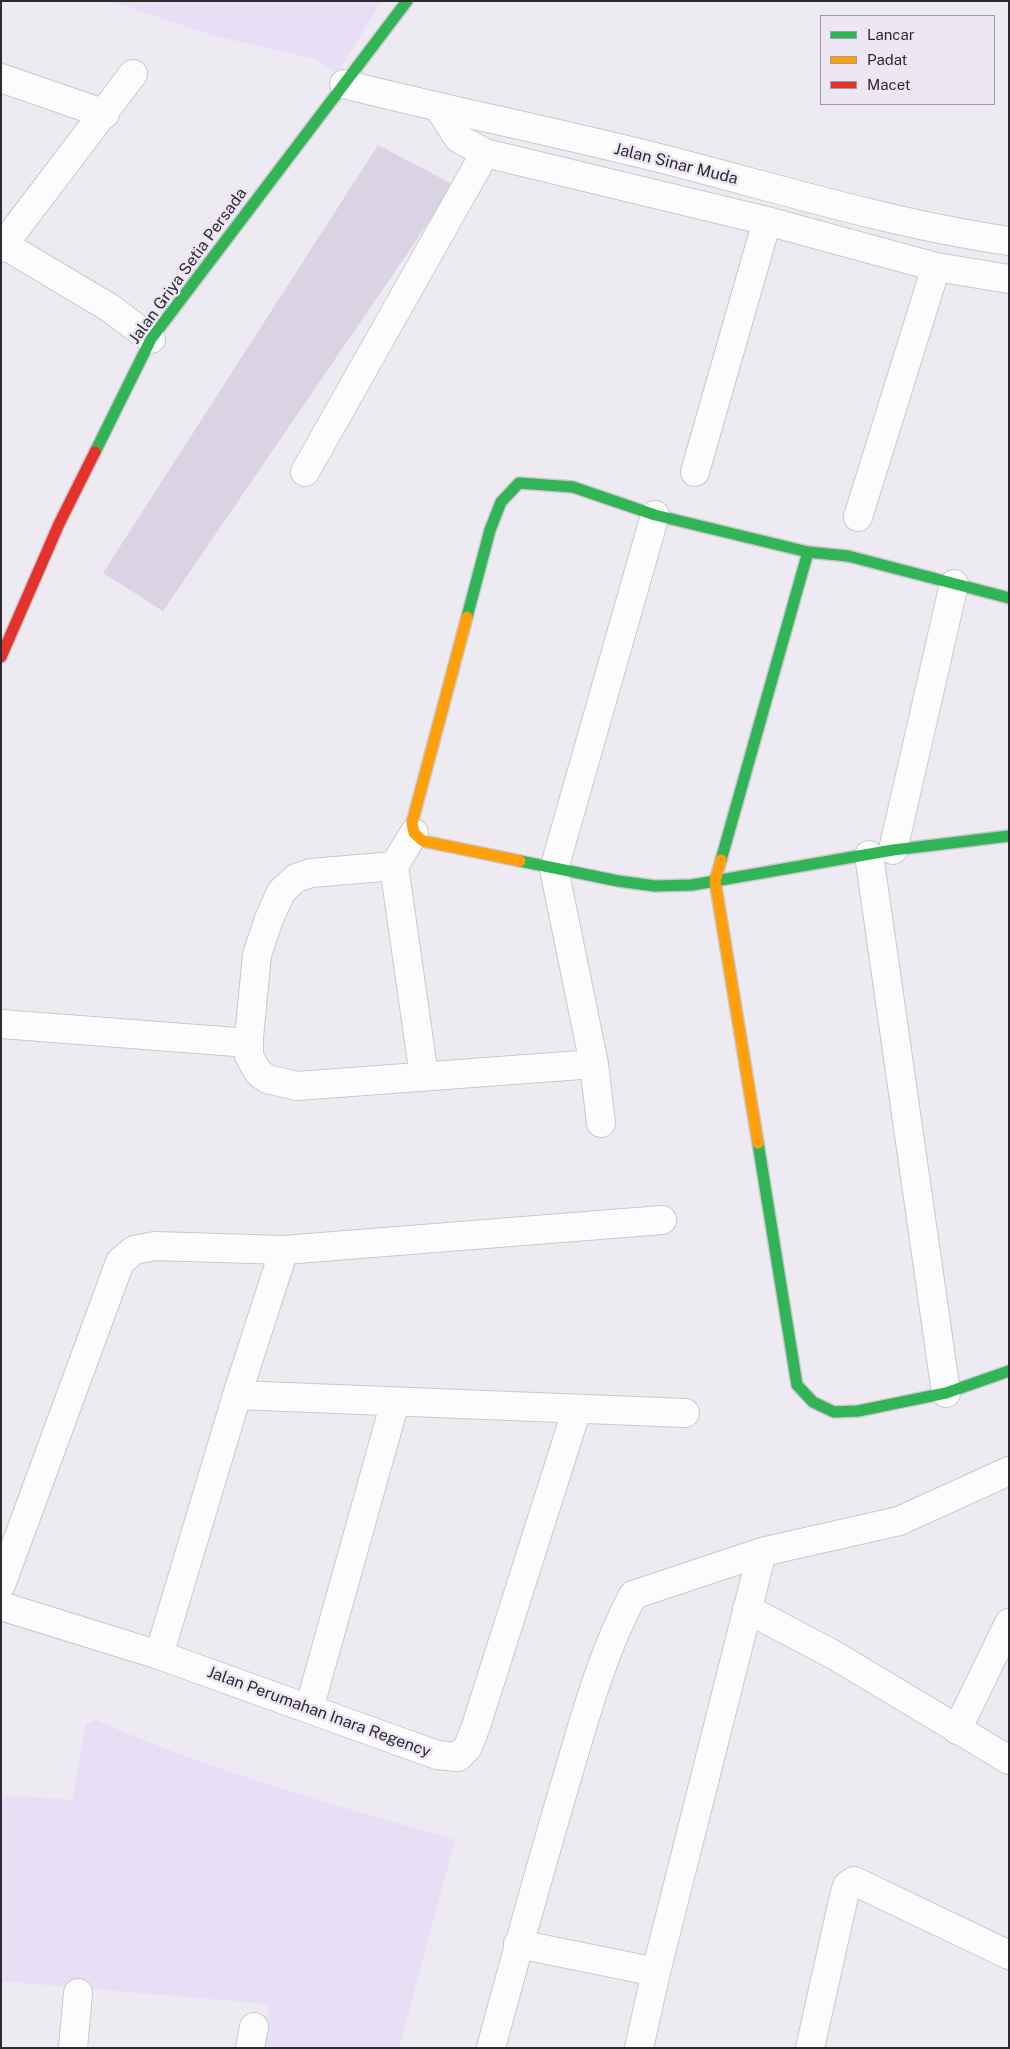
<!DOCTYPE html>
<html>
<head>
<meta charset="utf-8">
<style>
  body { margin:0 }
  #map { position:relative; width:1010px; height:2049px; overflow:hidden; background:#edeaf2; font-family:"Public Sans",sans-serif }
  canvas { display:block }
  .frame { position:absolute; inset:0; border:2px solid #2d2a30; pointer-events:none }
  .legend { position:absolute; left:820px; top:15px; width:175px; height:90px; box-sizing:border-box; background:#ece6f5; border:1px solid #a09ba6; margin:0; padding:6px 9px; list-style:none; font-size:15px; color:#2d2a30 }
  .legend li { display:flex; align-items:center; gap:10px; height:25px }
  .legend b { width:25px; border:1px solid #a09ba6 }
</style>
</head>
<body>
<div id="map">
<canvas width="1010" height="2049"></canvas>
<div class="frame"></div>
<ul class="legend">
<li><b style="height:6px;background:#30b455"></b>Lancar</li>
<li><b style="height:6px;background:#ff9f0a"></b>Padat</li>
<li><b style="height:6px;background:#e5322d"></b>Macet</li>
</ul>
</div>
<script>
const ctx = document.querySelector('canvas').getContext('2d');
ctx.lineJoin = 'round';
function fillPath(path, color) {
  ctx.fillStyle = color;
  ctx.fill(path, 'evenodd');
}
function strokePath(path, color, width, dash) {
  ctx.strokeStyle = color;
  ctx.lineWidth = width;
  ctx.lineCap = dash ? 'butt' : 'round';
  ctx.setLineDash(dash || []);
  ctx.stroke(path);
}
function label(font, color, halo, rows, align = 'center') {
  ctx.font = font + ' "Public Sans",sans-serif';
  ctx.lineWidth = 5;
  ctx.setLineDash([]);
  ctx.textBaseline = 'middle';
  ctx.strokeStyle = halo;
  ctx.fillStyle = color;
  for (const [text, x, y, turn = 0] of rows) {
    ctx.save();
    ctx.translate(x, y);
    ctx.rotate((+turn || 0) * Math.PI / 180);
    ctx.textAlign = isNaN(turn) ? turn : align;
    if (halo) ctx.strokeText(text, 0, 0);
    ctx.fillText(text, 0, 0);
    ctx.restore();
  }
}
fillPath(new Path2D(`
  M110,1H382L337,73L316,59L215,36Z
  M96,1720C211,1772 334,1804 455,1840L399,2048H263L269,2004L1,1981V1795L72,1800L86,1724Z`), '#e8def6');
fillPath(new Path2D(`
  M378,145L454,185L163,611L103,573Z`), '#dad3e3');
const street = new Path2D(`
  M1,78L105,114
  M344,84C457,113 572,135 686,165C793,193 899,225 1009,241
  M439,108L458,138L485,153
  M1,243L110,308L151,339
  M1,248L133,74
  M305,472L485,153L767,221L936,267L1009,279
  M695,472L767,221
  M858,517L936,267
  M414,833L394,866L311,873L296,878L281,892L269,919L257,955L249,1037V1056L258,1072L267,1079L297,1086L594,1064
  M893,850L954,584
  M869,855L946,1393
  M394,866L424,1076
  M1,1024L249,1043
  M601,1123L594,1064L554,869L655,515
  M237,1395L685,1413
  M1,1585L120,1262L134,1250L155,1246L284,1250L662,1220
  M1,1606L159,1655L437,1755L458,1757L468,1747L476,1726L577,1409
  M747,1609L834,1655L1009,1760
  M159,1655L237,1395L284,1250
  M309,1709L395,1402
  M957,1730L1009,1623
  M518,1944L656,1972
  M73,2048L78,1993
  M250,2048L254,2027
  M491,2048C514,1962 538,1877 563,1791C583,1725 600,1657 633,1595L762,1552L899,1521L1009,1471
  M639,2048L656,1972L762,1552
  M810,2048L844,1896L847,1886L854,1881L1009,1955`);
const fast = new Path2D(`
  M95,452L151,339L407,1
  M467,617L490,530L501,502L519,483L573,487L655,515L808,552L848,556L1009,598
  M721,860L808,552
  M520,861L618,881L655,886L692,885L893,850L1009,836
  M758,1143L797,1385L813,1402L834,1412L858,1411L946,1393L1009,1371`);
const slow = new Path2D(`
  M467,617L412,823L414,833L423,841L520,861
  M721,860L715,881L758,1143`);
const jam = new Path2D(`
  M1,657L59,524L95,452`);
strokePath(street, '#cac8ce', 30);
strokePath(fast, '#cac8ce', 14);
strokePath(slow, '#cac8ce', 14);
strokePath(jam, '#cac8ce', 14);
strokePath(street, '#fcfcfd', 28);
strokePath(fast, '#30b455', 11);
strokePath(slow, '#ff9f0a', 11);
strokePath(jam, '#e5322d', 11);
label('16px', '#2d2a30', '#ece6f5', [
  ["Jalan Sinar Muda",676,164,14],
  ["Jalan Griya Setia Persada",188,266,-54],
  ["Jalan Perumahan Inara Regency",319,1712,20]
]);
</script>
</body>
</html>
